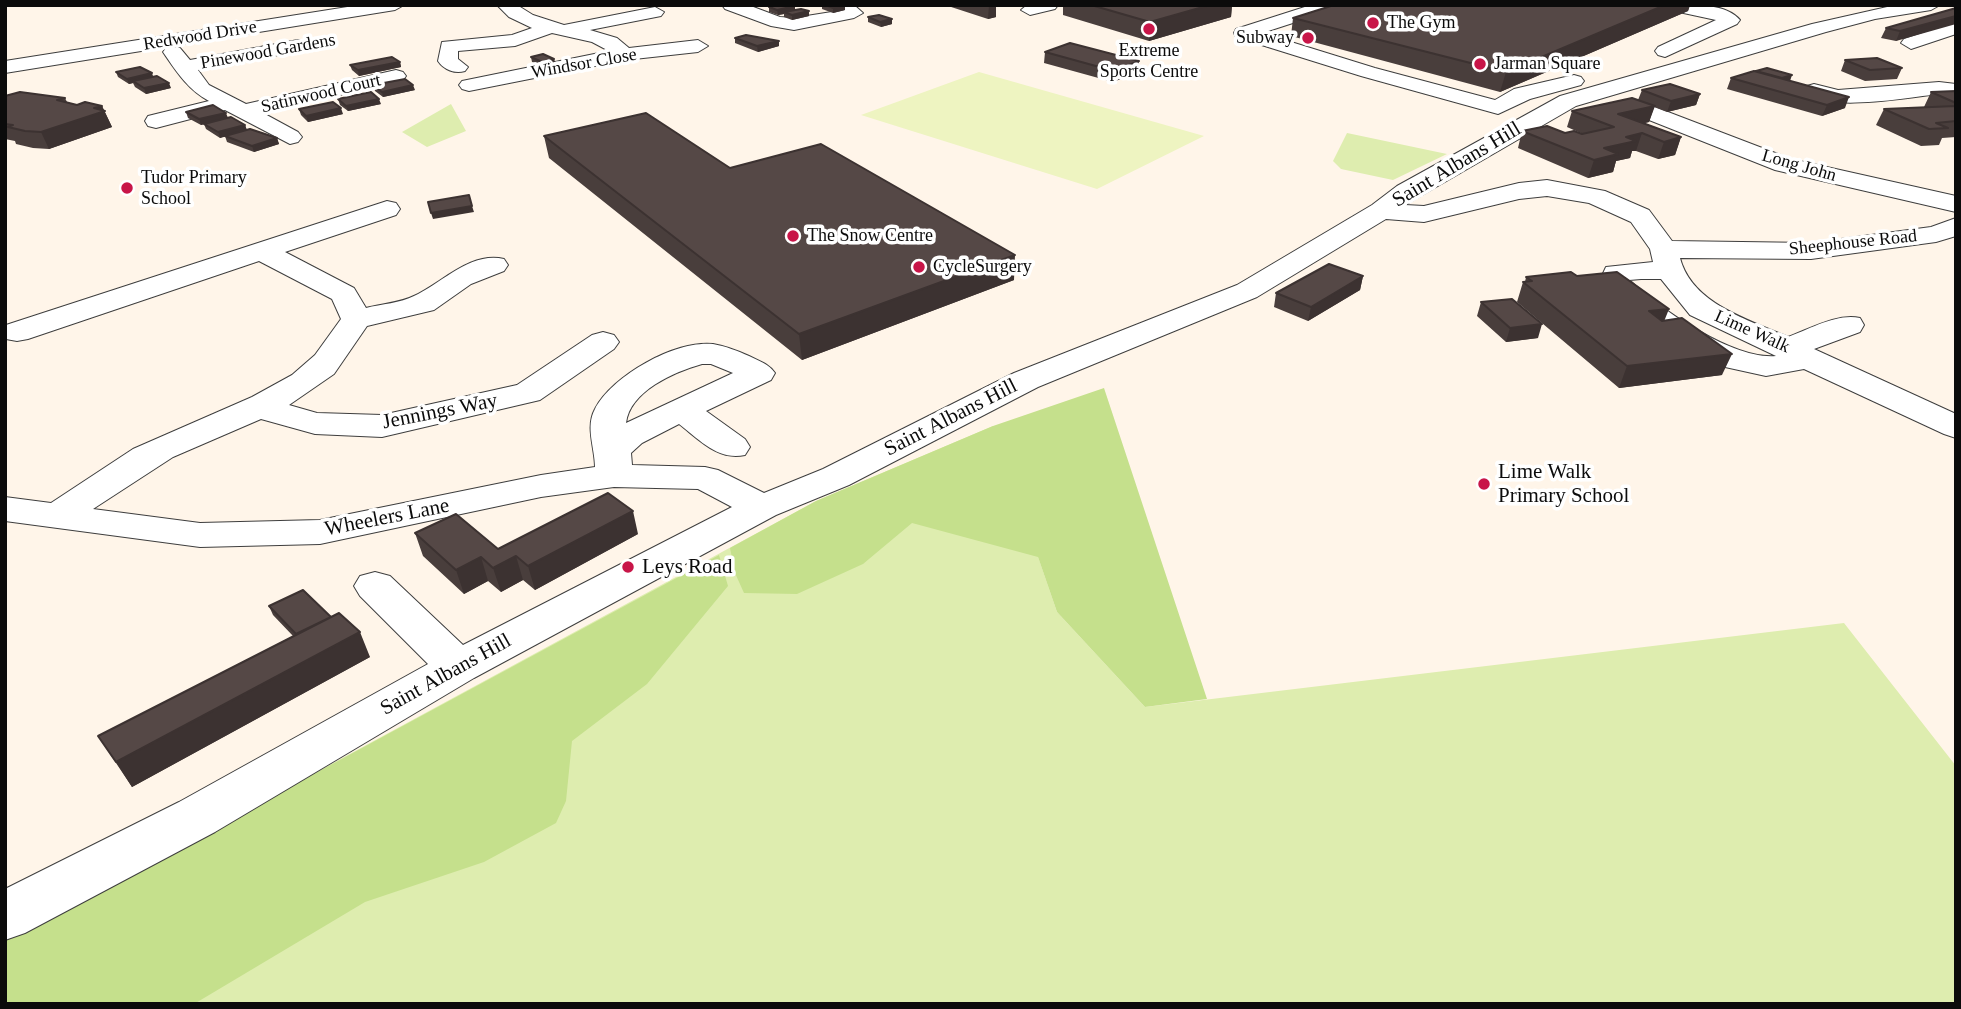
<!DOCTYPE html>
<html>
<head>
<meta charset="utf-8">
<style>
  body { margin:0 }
  #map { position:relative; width:1961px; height:1009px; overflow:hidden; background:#fff5e9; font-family:"Times New Roman",serif }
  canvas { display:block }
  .frame { position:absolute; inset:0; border:7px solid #0b0b0b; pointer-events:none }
</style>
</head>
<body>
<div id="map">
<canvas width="1961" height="1009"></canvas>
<div class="frame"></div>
</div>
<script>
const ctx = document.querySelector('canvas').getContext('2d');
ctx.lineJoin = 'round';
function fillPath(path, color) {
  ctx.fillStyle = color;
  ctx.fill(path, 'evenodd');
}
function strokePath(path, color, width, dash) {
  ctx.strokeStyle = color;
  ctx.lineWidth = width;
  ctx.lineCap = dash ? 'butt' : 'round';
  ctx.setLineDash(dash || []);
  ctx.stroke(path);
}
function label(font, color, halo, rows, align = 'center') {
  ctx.font = font + ' "Times New Roman",serif';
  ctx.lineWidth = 7;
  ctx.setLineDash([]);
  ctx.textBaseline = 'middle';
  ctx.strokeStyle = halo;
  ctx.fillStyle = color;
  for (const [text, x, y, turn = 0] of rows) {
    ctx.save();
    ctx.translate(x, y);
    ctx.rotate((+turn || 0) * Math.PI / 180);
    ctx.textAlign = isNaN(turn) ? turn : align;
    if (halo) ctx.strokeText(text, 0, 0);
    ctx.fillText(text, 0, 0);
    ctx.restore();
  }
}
fillPath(new Path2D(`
  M451,104L466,131L427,147L402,132Z
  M1347,133L1447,154L1393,180L1341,169L1333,161Z
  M993,426L1057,612L1145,707L1844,623L1956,766V1004H5V941L816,501Z`), '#deedaf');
fillPath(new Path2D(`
  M1104,388L1207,699L1145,707L1057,612L1038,557L912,523L863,564L797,594L744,593L735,573L730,548L816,501L993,426Z
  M719,555L728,586L647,684L572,741L566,801L556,823L484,862L365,902L194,1004H5V941Z`), '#c5e08c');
fillPath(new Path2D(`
  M979,72L1204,136L1097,189L861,115Z`), '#eef4c1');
const minor = new Path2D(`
  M360,5H404L395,10L5,73V61Z
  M497,5H517L533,15L564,25L655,7L664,12L661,16L590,30L617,38L629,48L698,40L708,46L698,52L625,60L469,91L462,89L459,85L462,81L609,51L592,42L552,33L515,46L458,51V59L468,67L465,71C455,74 444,70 438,61L442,42L512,35L532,28L509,17Z
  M722,5H748L780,17L794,18L838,11L836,5H854L863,13L854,18L794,30L771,26L725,9Z
  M1058,5L1055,9L1030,15L1021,10L1027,5Z
  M1311,5H1339L1336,9L1262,33L1375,68L1495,100L1514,89L1574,75L1581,77L1584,81L1581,85L1530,99L1498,114L1361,76L1236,37L1234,33L1236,29Z
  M1662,5C1685,5 1724,1 1740,20L1737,24L1665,57L1658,55L1655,51L1658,47L1716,20L1665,9Z
  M1896,5H1940L1931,10L1875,19L1826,32L1576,106L1405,205L1424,206L1519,183L1547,180L1605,191L1649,210L1672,241L1811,243L1931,227L1956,218V236L1936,242L1811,259L1680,258C1692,304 1749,320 1788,337C1810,329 1837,313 1860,318L1864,325L1860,332L1814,349L1956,414V438L1944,434L1804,369L1766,376L1716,365L1661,333L1612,296L1599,282L1606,267L1653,262L1650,249L1631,222L1589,203L1547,196L1519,199L1424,222L1386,219L1257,297L1038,387L849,485L776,515L474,678L215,832L25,933L5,940V889L179,802L428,664L360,596L354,586L360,576L375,572L390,576L463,645L732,507L698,489L614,487L541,497L320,544L200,547L5,521V497L51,503L133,449L252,397L292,375L315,355L341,319L332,299L259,261L28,339L17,341L6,339V325L387,201L396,203L400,209L396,215L285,252L354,288L366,308C381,304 401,303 414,296C442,283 471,251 504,259L508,265L504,271L471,284L434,310L367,326L334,374L289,405L317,413L382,415L517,385L592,335L603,332L614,335L619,342L614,349L540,400L382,437L315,434L261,419L173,457L93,509L200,523L320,520L541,475L595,467C595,448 585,427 595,409C612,376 675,340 713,344C725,346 738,351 749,356C759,361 769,364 775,373L771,380L706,411L745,439L750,447L745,455C718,461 700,440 679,424L642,443L631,453L632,465L705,467L718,470L764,493L823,469L1014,373L1237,285L1372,205L1397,186L1560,96L1812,24ZM1641,279H1661L1690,315L1776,356C1733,360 1660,309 1629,280ZM702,364H711L733,373L626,423C630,391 674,372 702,364Z
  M1956,22V34L1911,49L1901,43L1904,39Z
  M298,40L305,42L308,46L305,50L198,70L209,85L246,104L396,70L403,72L406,76L403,80L263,113L298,132L302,137L298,142L290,144L225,110L156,128L148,126L145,121L148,116L209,101C188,90 176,71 163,52L166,48H180L190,60Z
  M1939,82L1956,84V96L1939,94C1911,97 1820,114 1803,90L1807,86L1814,84L1838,90Z
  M1647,104L1791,159L1956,196V212L1775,170L1639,116L1636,111L1639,106Z`);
strokePath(minor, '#3e3e3e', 2);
fillPath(minor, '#fff');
fillPath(new Path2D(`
  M822,5H845V10L833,13L822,9Z
  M945,5H996V17L988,19Z
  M1063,5H1232L1231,17L1149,41L1063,15Z
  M1334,5H1690L1688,11L1500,92L1291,36L1293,18Z
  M795,6V10L809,16L792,20L784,17V14L778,15L769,12V7Z
  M1956,8L1896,41L1881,38L1886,28Z
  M868,17L892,24L881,27L868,22Z
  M735,38L779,41V46L758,52L735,43Z
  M1045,52L1138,72L1113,82L1044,63Z
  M531,57L556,64L543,67L532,62Z
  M1845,60L1902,68L1897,79L1865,81L1841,71Z
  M400,62L401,67L359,76L352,70L350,65Z
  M116,72L153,77L171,88L146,94L135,87L133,83L129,84L118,77Z
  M1731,78L1790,81L1845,108L1822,116L1727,89Z
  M373,85L415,90L383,97L375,91Z
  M1642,90L1700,94L1696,105L1667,112L1654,107L1649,122L1644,123L1681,137L1675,155L1658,159L1636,151H1632L1630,158L1616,161L1613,172L1588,178L1518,148L1522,131L1583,134L1567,127L1572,111L1638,100Z
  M1956,91V137L1942,138L1939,145L1921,146L1876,125L1884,109L1924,107L1931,92Z
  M5,96L65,98L67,102L77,105L102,106L112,127L49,149L33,148L16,144L15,141L5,139Z
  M338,99L381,104L348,111L340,105Z
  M299,109L343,114L308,122L301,115Z
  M186,112L228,118L245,125L247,130L277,138L279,144L254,152L227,142L225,136L220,138L206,129L204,124L201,125L188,118Z
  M544,136L730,168L1014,280L802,360L549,158Z
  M1363,276L1360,290L1308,321L1274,307L1276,293Z
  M1577,276L1664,321L1722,375L1619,388L1517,302L1523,282H1525L1526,277Z
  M1481,302L1538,338L1506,342L1477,316Z
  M415,533L498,549L638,534L535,590L523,580L501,592L488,581L464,594L423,556Z
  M269,606L370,657L132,787L98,736L293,636L273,615Z`), '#493e3c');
fillPath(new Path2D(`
  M845,5V10L833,13V8Z
  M989,5H996V17L988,19Z
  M1210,5H1232L1231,17L1149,41L1150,22Z
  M1665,5H1690L1688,11L1500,92L1506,72Z
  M795,6V11L784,12V14L778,15L777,10Z
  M809,11V16L792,20V15Z
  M1956,16V24L1896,41L1900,31Z
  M892,19V24L881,27L880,22Z
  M779,41V46L758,52L757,46Z
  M554,59L556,64L543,67L542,62Z
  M1139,61L1138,72L1113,82L1114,71Z
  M400,62L401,67L359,76L358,70Z
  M152,73L154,79L133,81V83L129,84L127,79Z
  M1792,75L1790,81H1775Z
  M169,83L171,88L146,94L144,88Z
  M413,85L415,90L383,97L382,92Z
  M1700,94L1696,105L1667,112L1671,101Z
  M1849,97L1845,108L1822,116L1827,105Z
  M379,99L381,104L348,111L346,106Z
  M102,106L112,127L49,149L41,132Z
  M1655,106L1649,122L1613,131L1618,114Z
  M341,108L343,114L308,122L306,116Z
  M226,113L228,118L201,125L199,119Z
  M245,125L247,131L220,138L218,132Z
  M1642,133L1636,151H1632L1630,158L1616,161L1613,172L1588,178L1594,160L1604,148L1626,137Z
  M1681,137L1675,155L1658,159L1664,142Z
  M277,138L279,144L254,152L252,146Z
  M472,206L474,212L433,219L431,213Z
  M1015,255L1014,280L802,360L799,334Z
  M1363,276L1360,290L1308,321L1311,307Z
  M1669,309L1661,329L1649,311Z
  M1542,324L1538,338L1506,342L1510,328Z
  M1732,354L1722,375L1619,388L1627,366Z
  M633,511L638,534L535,590L528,566Z
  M516,556L523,580L501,592L493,568Z
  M481,557L488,581L464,594L456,570Z
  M360,632L370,657L132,787L116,762Z`), '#3c3231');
const building = new Path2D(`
  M778,5H792L795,6L777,10L769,7Z
  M826,5H844L833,8Z
  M1091,5H1210L1150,22Z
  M1334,5H1665L1506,72L1293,18Z
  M1956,8V16L1900,31L1886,28Z
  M801,9L809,11L792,15L784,12Z
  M879,15L892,19L880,22L868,17Z
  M746,35L779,41L757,46L735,38Z
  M1070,43L1139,61L1114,71L1045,52Z
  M543,54L554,59L542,62L531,57Z
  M392,57L400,62L358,70L350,65Z
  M1877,58L1902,68L1870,70L1845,60Z
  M140,67L152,73L127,79L116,72Z
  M1767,68L1792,75L1782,78L1756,71Z
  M1754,71L1849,97L1827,105L1731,78Z
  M157,76L169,83L144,88L133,81Z
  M405,79L413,85L382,92L373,85Z
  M1670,84L1700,94L1671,101L1642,90Z
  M1956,91V103L1931,92Z
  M20,92L65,98L57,100L77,105L85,102L102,106L94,108L105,111L41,132L25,131L8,127L13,125L5,124V96Z
  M371,92L379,99L346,106L338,99Z
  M1632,98L1655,106L1618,114L1681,137L1664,142L1642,133L1626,137L1636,141L1604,148L1618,154L1594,160L1522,131L1547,126L1565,133L1574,131L1582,134L1614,127L1572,111Z
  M333,102L341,108L306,116L299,109Z
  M213,105L226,113L199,119L186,112Z
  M1956,106V121L1936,123L1948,128L1929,129L1884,109Z
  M646,113L730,168L821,144L1015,255L799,334L544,136Z
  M231,117L245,125L218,132L204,124Z
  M250,129L277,138L252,146L225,136Z
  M469,195L472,206L431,213L428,202Z
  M1329,264L1363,276L1311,307L1276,293Z
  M1571,272L1577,276L1617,272L1669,309L1649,311L1662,321L1682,318L1732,354L1627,366L1523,282L1532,281L1526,277Z
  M1512,299L1542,324L1510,328L1481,302Z
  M608,493L633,511L528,566L516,556L493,568L481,557L456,570L415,533L456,514L498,549Z
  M303,590L331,617L296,634L269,606Z
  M339,613L360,632L116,762L98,736Z`);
fillPath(building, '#554846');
strokePath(building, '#3c3231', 2);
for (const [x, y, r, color] of [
  [1373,23,7,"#c81548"],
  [1149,29,7,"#c81548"],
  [1308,38,7,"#c81548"],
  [1480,64,7,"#c81548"],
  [127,188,7,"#c81548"],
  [793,236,7,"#c81548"],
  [919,267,7,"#c81548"],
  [1484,484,7,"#c81548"],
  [628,567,7,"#c81548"]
]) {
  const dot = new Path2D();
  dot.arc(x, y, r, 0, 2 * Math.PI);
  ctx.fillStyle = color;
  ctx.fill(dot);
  strokePath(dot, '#fff', 2.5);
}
label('18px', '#0b0b0b', '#fff', [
  ["The Gym",1387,23],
  ["Subway",1294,38,"right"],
  ["Extreme",1149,51,"center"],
  ["Sports Centre",1149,72,"center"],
  ["Jarman Square",1494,64],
  ["Tudor Primary",141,178],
  ["School",141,199],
  ["The Snow Centre",807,236],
  ["CycleSurgery",933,267]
], 'left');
label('18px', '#0b0b0b', '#fff', [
  ["Redwood Drive",200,36,-9],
  ["Pinewood Gardens",268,52,-10],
  ["Windsor Close",584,64,-10],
  ["Satinwood Court",321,94,-13],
  ["Long John",1799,166,16],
  ["Sheephouse Road",1853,243,-6],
  ["Lime Walk",1752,332,24]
]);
label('21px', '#0b0b0b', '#fff', [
  ["Saint Albans Hill",1457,165,-31],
  ["Jennings Way",440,412,-11],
  ["Saint Albans Hill",951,418,-27],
  ["Wheelers Lane",387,518,-11],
  ["Saint Albans Hill",446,675,-29]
]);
label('21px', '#0b0b0b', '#fff', [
  ["Lime Walk",1498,472],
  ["Primary School",1498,496],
  ["Leys Road",642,567]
], 'left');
</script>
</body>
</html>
